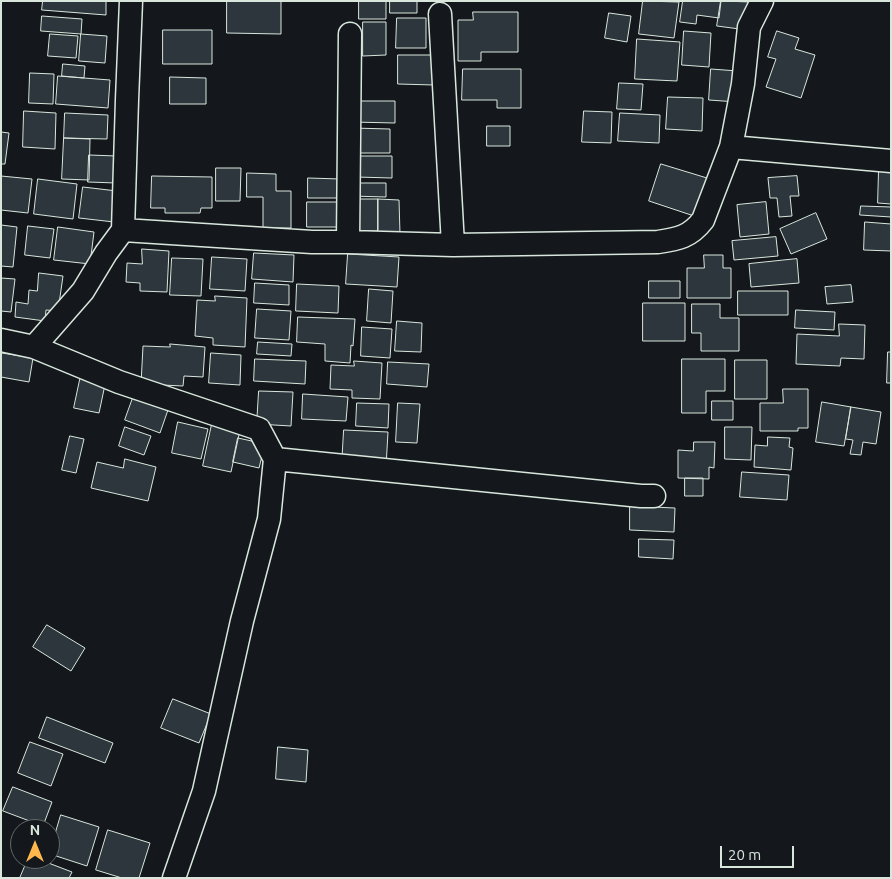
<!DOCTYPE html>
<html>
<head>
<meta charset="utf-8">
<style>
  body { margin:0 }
  #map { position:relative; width:892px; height:879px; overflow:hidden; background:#14181c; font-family:Ubuntu,sans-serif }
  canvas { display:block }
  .frame { position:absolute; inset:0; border:2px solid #d8e6dc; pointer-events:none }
  .north { position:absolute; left:10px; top:819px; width:50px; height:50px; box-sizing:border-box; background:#14181c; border:1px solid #626a69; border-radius:50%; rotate:0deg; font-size:14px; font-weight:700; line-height:20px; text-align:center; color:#d8e6dc }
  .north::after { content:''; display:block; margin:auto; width:18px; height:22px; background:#ffb74d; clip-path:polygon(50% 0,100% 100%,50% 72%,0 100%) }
  .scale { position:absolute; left:720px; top:846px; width:74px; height:22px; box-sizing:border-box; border:2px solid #d8e6dc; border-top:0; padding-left:6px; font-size:15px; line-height:18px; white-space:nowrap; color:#d8e6dc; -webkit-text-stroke:4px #14181c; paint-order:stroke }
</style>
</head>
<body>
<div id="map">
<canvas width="892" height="879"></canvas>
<div class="frame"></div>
<div class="north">N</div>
<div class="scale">20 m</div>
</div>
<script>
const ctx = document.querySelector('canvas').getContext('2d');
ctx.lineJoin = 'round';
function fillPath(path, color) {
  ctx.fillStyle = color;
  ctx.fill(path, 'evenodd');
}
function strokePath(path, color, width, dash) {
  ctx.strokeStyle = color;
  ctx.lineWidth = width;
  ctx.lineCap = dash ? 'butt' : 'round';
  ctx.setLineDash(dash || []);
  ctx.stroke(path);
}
const building = new Path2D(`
  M43,1H106V15L42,10Z
  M227,1H281V34L227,33Z
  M359,1H386V19H359Z
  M390,1H417V13H390Z
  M643,1L679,2L674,38L639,34Z
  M683,1H721L719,18L697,15L696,24L680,22Z
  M721,1L751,2L747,30L717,26Z
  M473,12H518V52H481V61H458V20H473Z
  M609,13L631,16L627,42L605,38Z
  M42,16L82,19L81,34L41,31Z
  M397,18H426V48H396Z
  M363,22H386V55L363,56Z
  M163,30H212V64H163Z
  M684,31L711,33L709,67L682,65Z
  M777,31L799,38L795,49L815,55L801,98L766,87L776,59L768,57Z
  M50,34L78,36L76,58L48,56Z
  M81,34L107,36L105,63L79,61Z
  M637,39L680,42L677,81L635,79Z
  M398,55H434V85L398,84Z
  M63,64L85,66L84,78L62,76Z
  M463,69H521V108H497V100H462Z
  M711,69L738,71L737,102L709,100Z
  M30,73L54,74L53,104L29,103Z
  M58,76L110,80L108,108L56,104Z
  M170,77L206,78V104H170Z
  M619,83L643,84L641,110L617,109Z
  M668,97L703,98L702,131L666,129Z
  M352,101H395V123L352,122Z
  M24,111L56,113L55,149L23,147Z
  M584,111L612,112L611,143L582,142Z
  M65,113L108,115L107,139L64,138Z
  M620,113L660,115L659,143L618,141Z
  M487,126H510V146H487Z
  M352,128L390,129V153H352Z
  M1,132L9,133L5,164H1Z
  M64,138L90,139L89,180L62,179Z
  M89,155L117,156L116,183L88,182Z
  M356,156H392V178L356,177Z
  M661,164L707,178L694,216L649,201Z
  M216,168H241L240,201H216Z
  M879,169L891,170V204L878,203Z
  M247,173L276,174V191H291V228H263V197H247Z
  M1,176L32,179L28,213L1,210Z
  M152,176L212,177V208H201L200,213H165V208H151Z
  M797,176L799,196H790L792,216L779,217L777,198H770L768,178Z
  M308,178L341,179V198H308Z
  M38,179L77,184L73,219L34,214Z
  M350,183H386V197L350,196Z
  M83,187L117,191L114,222L79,218Z
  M356,199H378V231H356Z
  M378,199L399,200L400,234H378Z
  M307,202H338L337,227H307Z
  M766,202L769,234L740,237L737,205Z
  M861,206L891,207V217L860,215Z
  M816,213L827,239L791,254L780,229Z
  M865,222L891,224V251L864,250Z
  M1,225L17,227L13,267L1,266Z
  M28,226L54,229L50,258L25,255Z
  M58,227L94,232L90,264L54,260Z
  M776,237L778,256L734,260L732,241Z
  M142,249L169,251L167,292L140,291V283L126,282L127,263L142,264Z
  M254,253L294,255L293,282L252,279Z
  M348,254L399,257L397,287L346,284Z
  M704,255H723V268H731V298H687V268H704Z
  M212,257L247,259L245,291L210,289Z
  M172,258L203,259L201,296L170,295Z
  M797,259L799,283L751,287L749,264Z
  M39,273L63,276L58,311L46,310L45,321L15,317L16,302L28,304L29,290L37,291Z
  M1,278L15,279L11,312L1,311Z
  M649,281H680V298H649Z
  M255,283L289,285V305L254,303Z
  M297,284L339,286L338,313L296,311Z
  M851,285L853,302L827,304L825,287Z
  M369,289L393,291L391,323L367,321Z
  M738,291H788V315H738Z
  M215,296L247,298L245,347L213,345V338L195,336L197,300L215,301Z
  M643,303H685V341H643Z
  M692,304H720V318H739V351H701V333H692Z
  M257,309L291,311L289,340L255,338Z
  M796,310L835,312L834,330L795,328Z
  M298,317L355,319L353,346L351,345L350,363L325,361V344L297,342Z
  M397,321L422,323L421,352L395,351Z
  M839,324L865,325L864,359L841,358L840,366L796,364L797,334L839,336Z
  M362,327L392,329L390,358L361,356Z
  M258,342L292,344L291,356L257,354Z
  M170,344L205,347L203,377L184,376L183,386L141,384L143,346L170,347Z
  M888,352H891V383H887Z
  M2,353L33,358L29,382L1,377Z
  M211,353L241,355L240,385L209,383Z
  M255,359L306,361L305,384L254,381Z
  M682,359H725V391H706V413H682Z
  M735,360H767V399H735Z
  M354,361L382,363L380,399L352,398V390L330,389L331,365L354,366Z
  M388,362L429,364L427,387L387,384Z
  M81,375L106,380L99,413L74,408Z
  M783,389H808V428H798V431H760V403H783Z
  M259,391L293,392L291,426L257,424Z
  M303,394L348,397L346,421L302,419Z
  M134,395L169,407L160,433L125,420Z
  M712,401H733V420H712Z
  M822,402L851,407L844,446L816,442Z
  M357,403L389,404L388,428L356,426Z
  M398,403L420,404L417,443L396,442Z
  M851,407L881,412L876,444L863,442L861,455L850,454L853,440L846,439Z
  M178,422L208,429L201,459L172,453Z
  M212,424L240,430L231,472L203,466Z
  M125,427L151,436L144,455L119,446Z
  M725,427H752L751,460L725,459Z
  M344,430L388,432L386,467L342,465Z
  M70,436L84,439L76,473L62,470Z
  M768,437L790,438L789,447L793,448L791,470L754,467L755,445L767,446Z
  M238,438L265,444L259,468L233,462Z
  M694,442H715L714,468L709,467V479L678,478V450L693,451Z
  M125,459L156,467L148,501L91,488L97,462L123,468Z
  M742,472L789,475L787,500L740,497Z
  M685,478H703V496H685Z
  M630,506L675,508L674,532L630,530Z
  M639,539L674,540L673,559L639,557Z
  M47,625L85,648L71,671L33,647Z
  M173,699L211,714L199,743L161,728Z
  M47,717L113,743L105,763L39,738Z
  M30,742L63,754L51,786L18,773Z
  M278,747L308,750L306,782L276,779Z
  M13,787L52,802L43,826L3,811Z
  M61,815L99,827L87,866L50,854V851Z
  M108,830L150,843L139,878H122L96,870Z
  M28,859H38L72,872L69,878H20Z`);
fillPath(building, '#2c363c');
strokePath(building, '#d8e6dc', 1);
const street = new Path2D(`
  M440,14L453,245
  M731,147L743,84L749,27L762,1
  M123,230L127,100L131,1
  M348,242L350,34
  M1,340L34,347L83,291L106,253L123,230L312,242H348L453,245L658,242C678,239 690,237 703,220L731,147L891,161
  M34,347L119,382L259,429L275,459L269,519L242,621L204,791L174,878
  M275,459L641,496H654`);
strokePath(street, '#d8e6dc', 25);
strokePath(street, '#14181c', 22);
</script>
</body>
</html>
